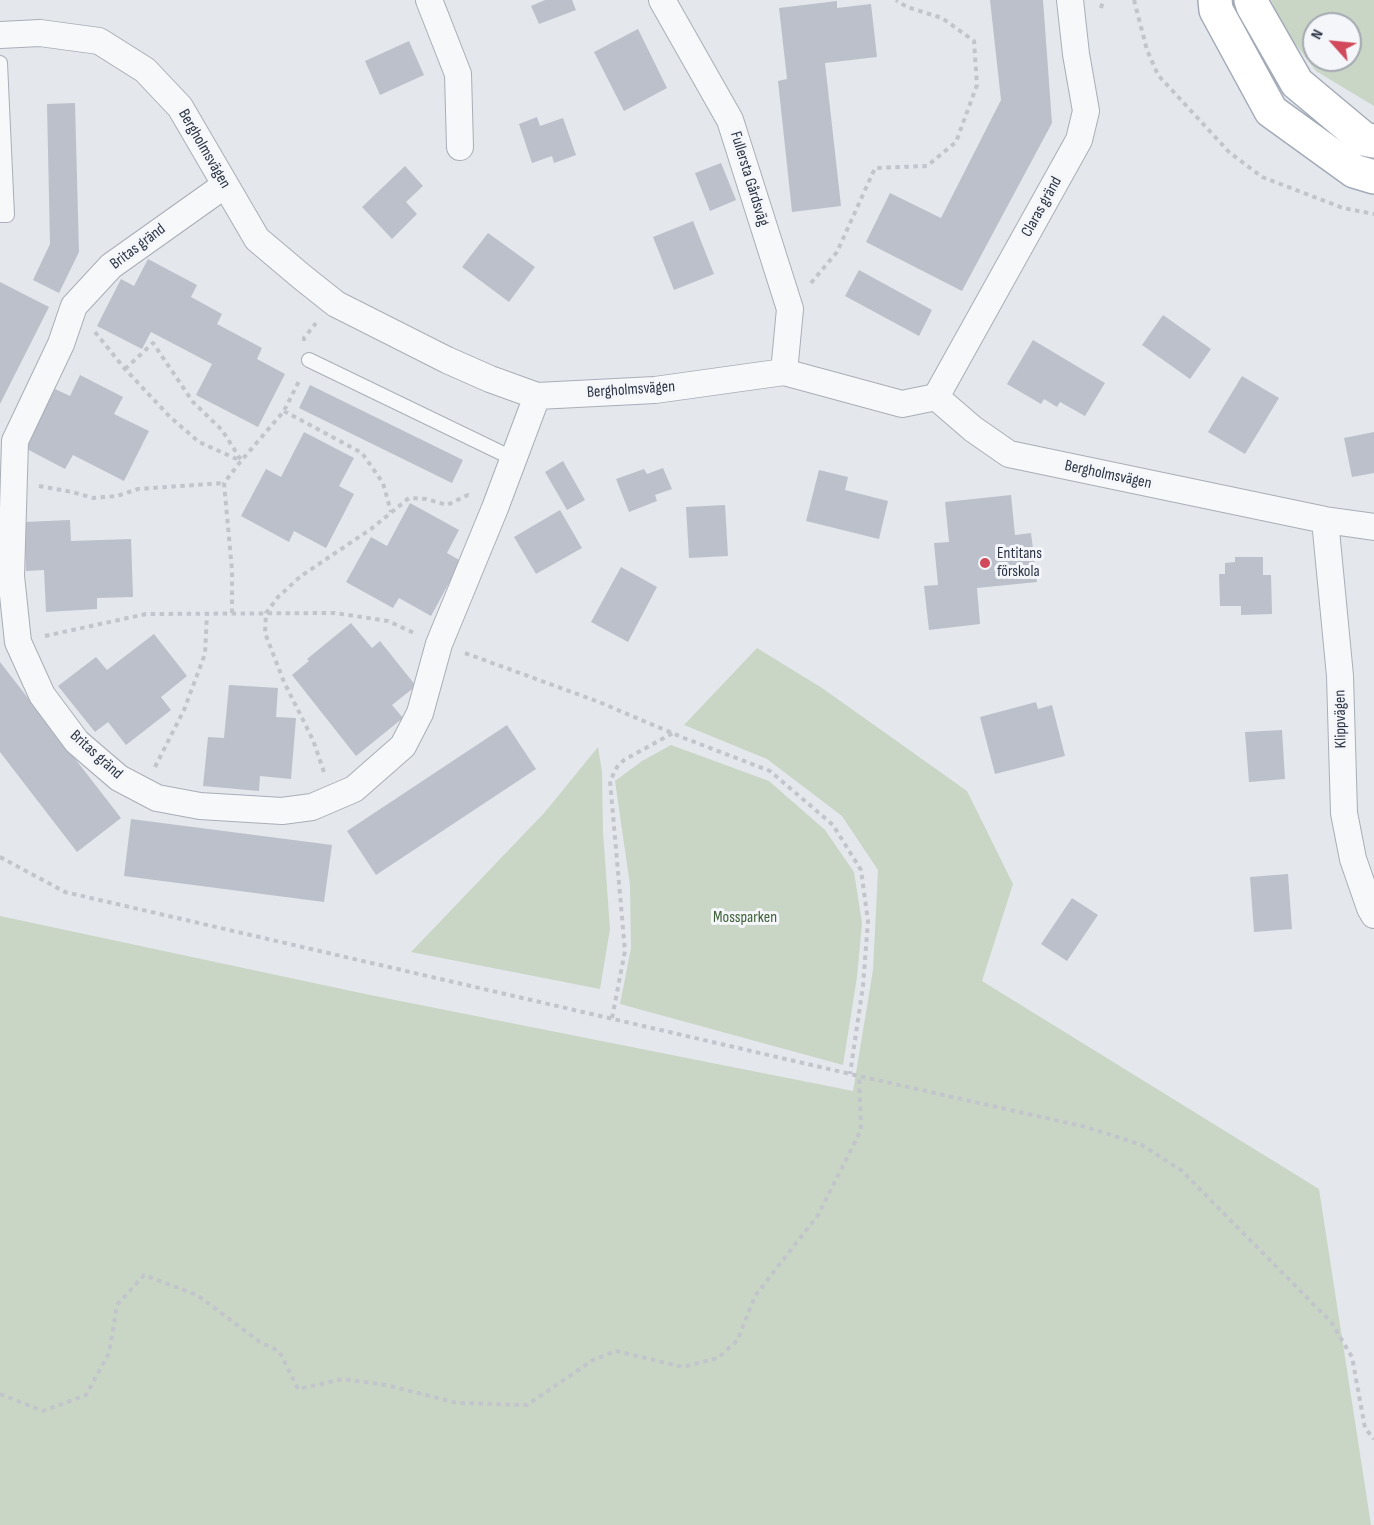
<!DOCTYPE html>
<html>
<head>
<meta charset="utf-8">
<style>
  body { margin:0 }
  #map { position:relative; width:1374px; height:1525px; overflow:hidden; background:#e4e7ec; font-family:"Sofia Sans Condensed",sans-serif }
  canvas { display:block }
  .north { position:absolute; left:1302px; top:12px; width:60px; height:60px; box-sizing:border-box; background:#f4f6f9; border:2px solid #a4a8b1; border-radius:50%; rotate:297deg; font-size:16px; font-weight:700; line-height:24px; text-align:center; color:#2b3445 }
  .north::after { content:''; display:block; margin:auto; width:21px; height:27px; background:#d1495b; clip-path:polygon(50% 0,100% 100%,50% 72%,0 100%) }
</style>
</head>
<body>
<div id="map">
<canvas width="1374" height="1525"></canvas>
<div class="north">N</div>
</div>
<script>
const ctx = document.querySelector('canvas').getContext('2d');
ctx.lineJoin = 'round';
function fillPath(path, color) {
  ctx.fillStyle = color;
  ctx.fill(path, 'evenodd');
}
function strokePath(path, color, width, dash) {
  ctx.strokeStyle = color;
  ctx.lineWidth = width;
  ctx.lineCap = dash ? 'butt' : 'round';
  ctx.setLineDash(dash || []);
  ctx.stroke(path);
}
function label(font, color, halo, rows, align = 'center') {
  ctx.font = font + ' "Sofia Sans Condensed",sans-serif';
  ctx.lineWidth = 6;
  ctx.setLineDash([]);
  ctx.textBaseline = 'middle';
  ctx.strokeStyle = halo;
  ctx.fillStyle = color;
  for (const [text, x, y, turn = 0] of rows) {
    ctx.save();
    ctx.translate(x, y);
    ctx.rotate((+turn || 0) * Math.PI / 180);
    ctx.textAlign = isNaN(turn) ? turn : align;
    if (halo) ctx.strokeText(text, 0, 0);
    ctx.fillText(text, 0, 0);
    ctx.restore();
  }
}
fillPath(new Path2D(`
  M1271,0H1374V106L1316,71L1284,29ZM1314,24H1350V60H1314Z
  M757,648L822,688L967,791L1013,884L982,981L1319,1189L1371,1525H0V916L370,995L853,1091L873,970L878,870L842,816L767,759L684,725Z
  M671,745L769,781L825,830L854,872L862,923L857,977L843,1065L620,1004L631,948L630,885L615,781L642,761Z
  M598,747L602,772L603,832L610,929L600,989L411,952L545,812Z`), '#c9d6c5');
fillPath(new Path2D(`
  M545,0H572L576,10L539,24L531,6Z
  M990,0H1043L1052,123L962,291L866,242L890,193L941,218L1001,100Z
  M837,1V8L871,4L877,57L825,63L841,206L792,212L778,81L787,79L779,8Z
  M638,29L667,88L624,111L594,52Z
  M409,41L424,75L380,95L365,61Z
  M75,103L79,252L59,293L33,280L50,244L47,104Z
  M537,117L540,126L563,118L576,155L554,163L552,156L532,163L519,124Z
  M721,163L736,200L710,211L695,173Z
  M405,166L423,186L406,202L417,214L392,239L362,207Z
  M693,221L714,274L674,290L653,237Z
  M488,233L535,267L509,302L462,267Z
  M148,259L197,285L191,297L222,314L217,324L262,348L257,359L285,374L258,427L196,395L212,364L151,332L142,349L97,326L121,279L134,286Z
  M859,270L932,310L919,336L845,296Z
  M0,282L49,307L0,404Z
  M1163,315L1211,349L1190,379L1142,345Z
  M1033,340L1105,383L1085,416L1060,402L1057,407L1044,399L1041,404L1007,384Z
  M80,375L123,397L114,414L149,431L124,481L73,455L65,469L25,448L55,389L70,396Z
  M1242,376L1279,398L1245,454L1208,432Z
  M310,385L463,460L452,483L299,408Z
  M304,432L354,458L339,486L354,494L326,548L294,531L289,542L241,516L266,469L281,477Z
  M1374,432V473L1352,477L1344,438Z
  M563,461L585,500L567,510L545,472Z
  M663,468L672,489L655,495L657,501L629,512L616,479L644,469L647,474Z
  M819,470L848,477L845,490L888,501L879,539L806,521Z
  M1011,495L1015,535L1031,533L1037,582L977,588L980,624L929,630L924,586L938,585L934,543L949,542L945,502Z
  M410,503L459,530L447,553L461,561L431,616L399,598L393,608L346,582L371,537L387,546Z
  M725,505L728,556L689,558L686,507Z
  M560,510L582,548L536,574L514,537Z
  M70,520L71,541L131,539L133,597L97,598V609L46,612L44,570L26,571L24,522Z
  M1235,557H1263V575H1271L1272,614L1241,615V606H1220L1219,574H1225V563L1235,562Z
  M621,567L657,587L628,642L591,622Z
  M351,623L372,648L380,641L416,686L392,705L403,718L356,756L292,675L309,661L307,659Z
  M154,634L187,676L161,697L171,710L126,745L108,722L95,732L58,686L96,657L107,670Z
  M0,662L121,818L77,852L0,752Z
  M229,685L278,688L276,717L296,718L291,779L260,776L259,791L203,786L208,737L224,738Z
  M1036,702L1038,709L1052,705L1065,756L995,774L980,717Z
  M507,725L536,769L376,875L347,831Z
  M1282,730L1285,779L1249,782L1245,732Z
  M131,819L332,845L324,902L124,876Z
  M1288,874L1292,929L1254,932L1250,877Z
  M1072,898L1098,915L1067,961L1041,944Z`), '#bbc0ca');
const service = new Path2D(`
  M0,63L7,215H0
  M309,360L514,459`);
const minor = new Path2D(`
  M429,0L458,74L460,147
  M662,0L730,120L790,309L784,372
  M0,35L40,33L99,41L145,70L180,107L257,239L302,277L336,304L447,360L490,379L537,396L655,390L784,372L902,404L936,397L973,429L1009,454L1325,520L1374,527
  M225,185L111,266L74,306L61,344L15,441L11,576L18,642L42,695L77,742L119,778L157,798L200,806L282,811L312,807L354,789L403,746L420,713L439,644L495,508L537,396
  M936,397L1079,140L1086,111L1076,54L1070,0
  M1325,520L1340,676L1344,813L1353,859L1370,908L1374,915`);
const primary = new Path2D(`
  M1215,0L1216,10L1271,111L1354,171L1374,177
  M1251,0L1253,6L1297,83L1364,139L1374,141`);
strokePath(service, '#a9aeb7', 16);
strokePath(minor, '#a9aeb7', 28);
strokePath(primary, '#a3abb8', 36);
strokePath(new Path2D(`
  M1134,0L1147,50L1158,75L1229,152L1262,177L1343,208L1374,214
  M1101,8L1103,0
  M811,283L837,252L875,168L927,166L956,142L977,85L974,41L942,18L907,7L896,0
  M95,332L125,369L170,417L199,442L241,461
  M304,341V338L316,323
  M125,369L153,343L193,402L222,430L241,460
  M284,411L362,453L383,483L391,512
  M39,486L72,492L93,498L117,496L138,489L224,483
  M232,613V570L224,483L241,461L284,411L300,379
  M45,636L146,614L335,613L388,621L414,633
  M465,653L599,702L684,738L770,771L833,825L861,870L868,921L863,986L850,1074
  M155,767L184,710L205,654L207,613
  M324,772L313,740L284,682L265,633L266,613L278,597L301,576L371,529L409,498L426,499L447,505L468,495L470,496
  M0,857L65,892L859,1076L1086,1127L1142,1145L1182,1171L1331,1322L1352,1357L1365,1428L1374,1439
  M612,1018L625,951L610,781L617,767L624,760L673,733
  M0,1394L43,1411L86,1395L109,1353L117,1305L144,1275L197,1295L260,1342L279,1351L298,1389L343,1379L386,1385L457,1403L527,1405L593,1360L616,1351L683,1367L718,1358L737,1341L755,1296L818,1215L861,1130L859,1076`), '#c2c5cb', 4, [4.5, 4.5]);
strokePath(service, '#f7f8fa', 14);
strokePath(minor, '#f7f8fa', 26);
strokePath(primary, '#fff', 33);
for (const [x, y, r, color] of [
  [985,563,6,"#d1495b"]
]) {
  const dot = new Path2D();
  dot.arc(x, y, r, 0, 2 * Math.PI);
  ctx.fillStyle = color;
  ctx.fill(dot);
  strokePath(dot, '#f4f6f9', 2);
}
label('16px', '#2b3445', '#f4f6f9', [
  ["Bergholmsvägen",204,149,60],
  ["Fullersta Gårdsväg",749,179,73],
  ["Claras gränd",1042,207,-61],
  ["Britas gränd",138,247,-37],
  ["Bergholmsvägen",631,390,-4],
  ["Bergholmsvägen",1108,475,12],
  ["Klippvägen",1341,719,-91],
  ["Britas gränd",96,755,42]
]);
label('16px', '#2b3445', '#f4f6f9', [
  ["Entitans",997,554],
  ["förskola",997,572]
], 'left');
label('16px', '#3f6138', '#f4f6f9', [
  ["Mossparken",745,918]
]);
</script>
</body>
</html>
